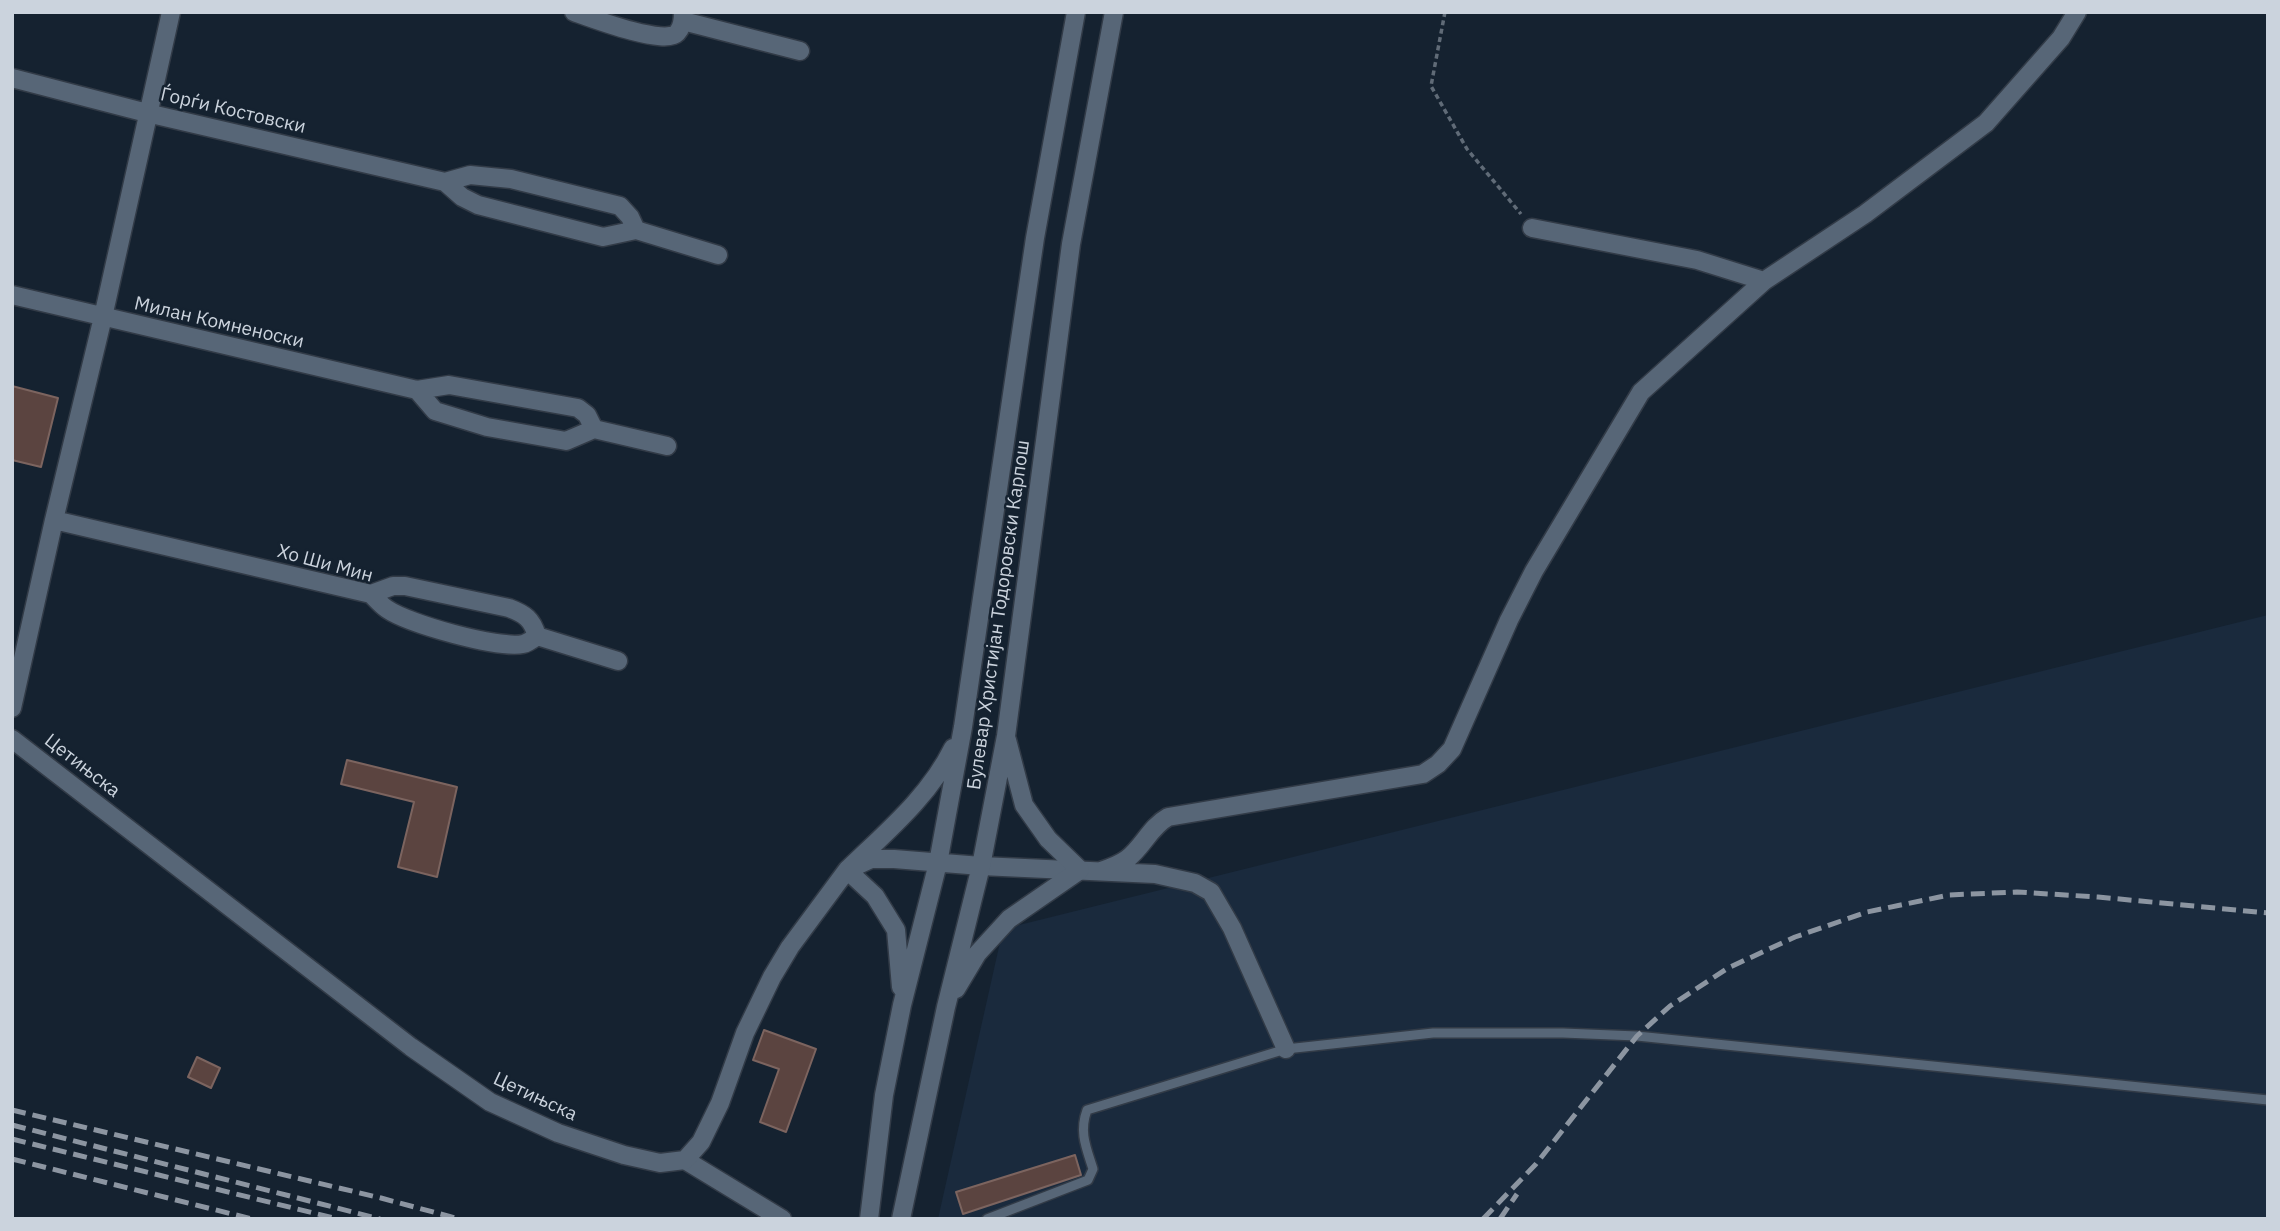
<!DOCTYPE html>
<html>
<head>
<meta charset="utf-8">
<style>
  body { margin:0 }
  #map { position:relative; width:2280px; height:1231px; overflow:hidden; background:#152230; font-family:"IBM Plex Sans",sans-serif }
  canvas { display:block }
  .frame { position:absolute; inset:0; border:14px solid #cbd3dd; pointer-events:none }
</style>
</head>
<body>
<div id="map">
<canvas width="2280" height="1231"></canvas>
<div class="frame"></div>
</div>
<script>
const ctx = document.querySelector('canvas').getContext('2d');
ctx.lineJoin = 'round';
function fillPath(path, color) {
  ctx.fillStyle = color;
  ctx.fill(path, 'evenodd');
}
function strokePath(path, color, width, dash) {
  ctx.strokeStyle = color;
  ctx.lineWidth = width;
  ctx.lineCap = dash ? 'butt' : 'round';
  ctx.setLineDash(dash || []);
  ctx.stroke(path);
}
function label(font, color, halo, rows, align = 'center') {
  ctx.font = font + ' "IBM Plex Sans",sans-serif';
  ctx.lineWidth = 5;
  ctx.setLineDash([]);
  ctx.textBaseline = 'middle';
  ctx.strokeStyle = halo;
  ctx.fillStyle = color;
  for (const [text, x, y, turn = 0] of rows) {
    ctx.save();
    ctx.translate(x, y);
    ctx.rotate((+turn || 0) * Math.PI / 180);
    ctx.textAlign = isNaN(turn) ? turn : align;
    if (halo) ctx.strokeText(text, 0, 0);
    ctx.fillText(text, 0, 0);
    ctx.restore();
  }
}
fillPath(new Path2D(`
  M2268,615V1219H938L1003,929Z`), '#1a2a3d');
const building = new Path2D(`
  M12,386L58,398L41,467L12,460Z
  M347,760L457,787L437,877L398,867L414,802L341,784Z
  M764,1030L816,1049L786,1132L760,1122L779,1069L753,1060Z
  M197,1057L220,1068L211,1088L188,1077Z
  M1075,1155L1081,1175L963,1214L956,1192Z`);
fillPath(building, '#5b4440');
strokePath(building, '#7c645f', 2);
const service = new Path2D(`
  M987,1219L1088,1180L1093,1169C1086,1147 1079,1132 1087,1110L1286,1049L1433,1033H1563L1637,1036L2268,1100`);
const minor = new Path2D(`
  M171,12L103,317L54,520L371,594C376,599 381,605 387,609C409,624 498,649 523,644C528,643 533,639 537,636
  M574,12C591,18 665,46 677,33C682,28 683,19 683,12
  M683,21L800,51
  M12,78L147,113L445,182L462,197L478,205L603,237L636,230L718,255
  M445,182L470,175L511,179L620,206L630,217L636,230
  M1532,228L1697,260L1764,281
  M12,295L417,390L435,411L487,427L566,441L594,429L667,446
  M417,390L449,385L578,408L587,415L594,429
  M371,594L393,586H405L509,608C525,614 532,619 537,636
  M537,636L618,661
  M12,708L54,520
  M981,866L1155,874L1195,883L1211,892L1232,928L1286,1049
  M1101,871C1110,868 1119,865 1127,859C1143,847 1150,827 1168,817L1423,774L1438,764L1452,749L1509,620L1534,571L1641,392L1764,281L1865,214L1986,123L2061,38L2077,12
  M685,1160L782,1219`);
const tertiary = new Path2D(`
  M12,739L411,1047L490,1102L558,1133L624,1155L660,1163L685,1160L701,1142L720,1103L745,1033L772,977L790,947L847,870L871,859H894L981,866
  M901,987L896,930L875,896L847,870C885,833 929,797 953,748
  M956,989L977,954L1009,919L1080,870L1048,839L1024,805L1007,740
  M869,1219L884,1095L902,1005L938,863L963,727L1035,238L1076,12
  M901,1219L946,1007L981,866L1006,736L1071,244L1114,12`);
strokePath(service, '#323b47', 12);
strokePath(minor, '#323b47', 21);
strokePath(tertiary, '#323b47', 21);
strokePath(new Path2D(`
  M1445,12L1431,86L1467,149L1521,214`), '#606b77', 3.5, [5, 3.5]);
strokePath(service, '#576677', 9);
strokePath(minor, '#576677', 18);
strokePath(tertiary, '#576677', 18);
strokePath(new Path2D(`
  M12,1110L381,1198L459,1219
  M12,1125L380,1219
  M12,1139L338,1219
  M12,1159L252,1219
  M1483,1219L1536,1164L1637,1036L1670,1006L1728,968L1795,937L1867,912L1949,895L2017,892L2098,897L2268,913
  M1500,1219L1517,1194`), '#8c95a1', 5, [14, 7]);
label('19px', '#cbd3dd', '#152230', [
  ["Ѓoрѓи Костовски",233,111,13],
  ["Милан Комненоски",219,323,13],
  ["Хо Ши Мин",325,564,15],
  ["Булевар Христијан Тодоровски Карпош",999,615,-82],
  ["Цетињска",82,766,38],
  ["Цетињска",535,1097,25]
]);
</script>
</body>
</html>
